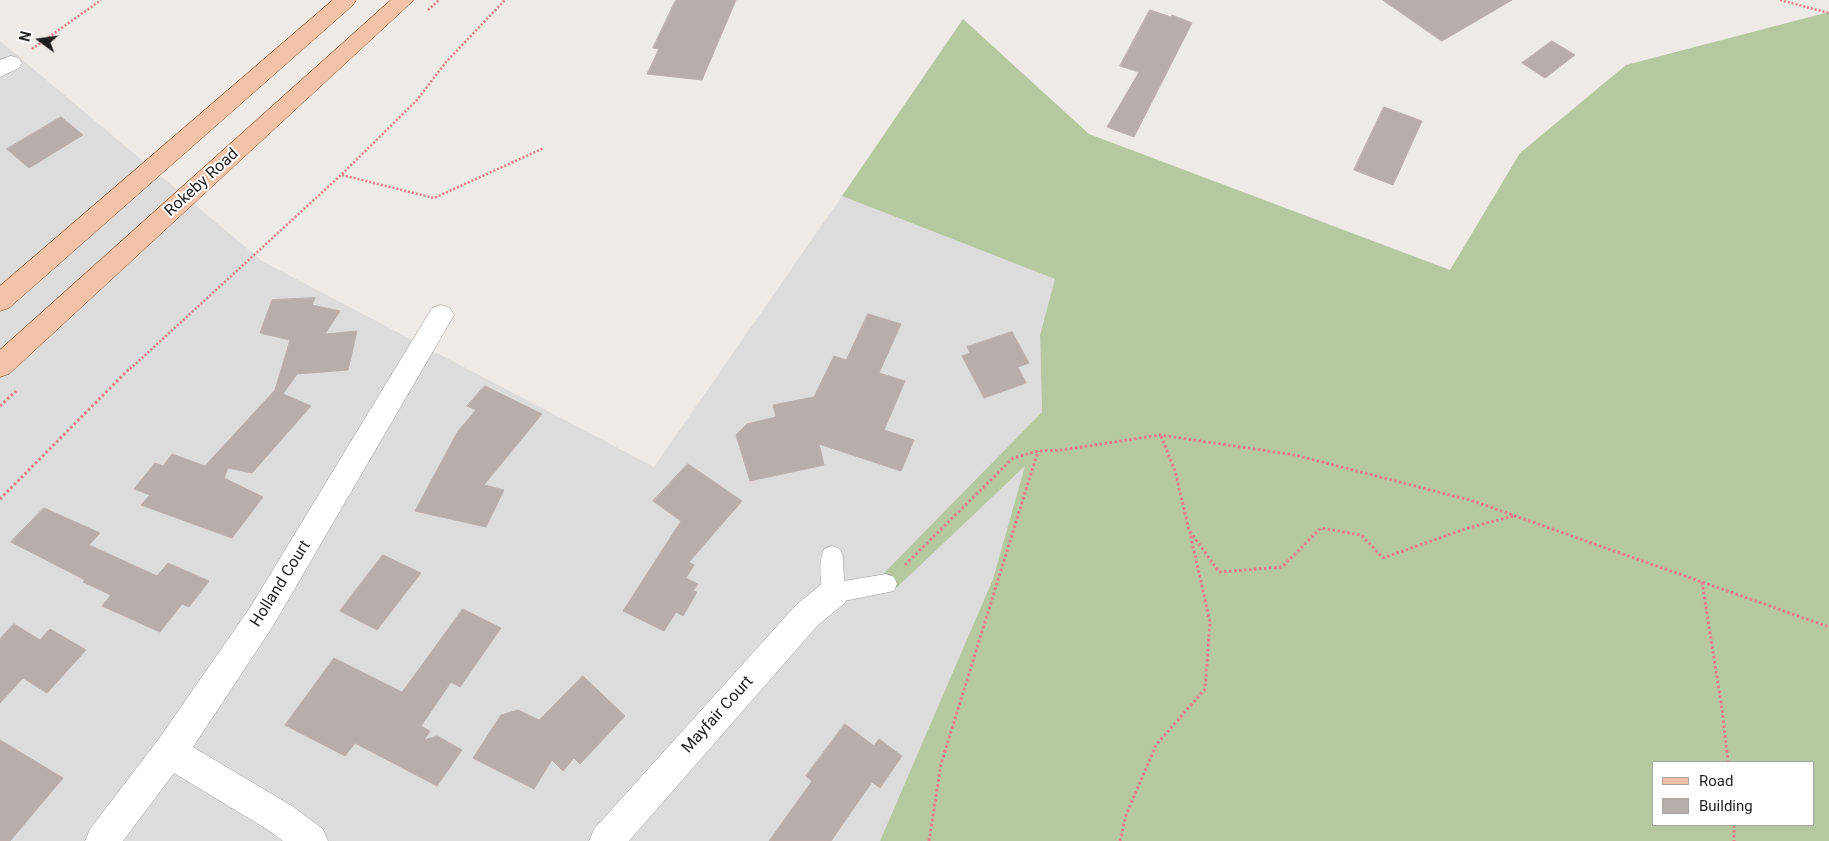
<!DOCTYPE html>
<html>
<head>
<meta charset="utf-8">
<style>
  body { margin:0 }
  #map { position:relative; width:1829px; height:841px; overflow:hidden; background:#eeeae6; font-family:Roboto,sans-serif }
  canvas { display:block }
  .legend { position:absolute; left:1652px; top:761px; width:162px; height:65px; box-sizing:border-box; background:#fff; border:1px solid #a5a5a5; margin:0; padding:6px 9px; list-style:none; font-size:15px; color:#1e1e1e }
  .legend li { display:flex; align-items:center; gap:10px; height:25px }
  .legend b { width:25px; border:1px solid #a5a5a5 }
  .north { position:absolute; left:15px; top:15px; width:50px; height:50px; -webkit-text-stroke:4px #fff; paint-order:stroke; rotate:284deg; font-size:14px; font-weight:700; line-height:20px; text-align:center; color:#1e1e1e }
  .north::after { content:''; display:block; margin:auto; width:18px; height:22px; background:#1e1e1e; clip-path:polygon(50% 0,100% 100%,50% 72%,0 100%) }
</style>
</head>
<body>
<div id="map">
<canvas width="1829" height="841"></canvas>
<ul class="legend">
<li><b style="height:6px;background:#f1c1a8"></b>Road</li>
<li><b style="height:14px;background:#b7aeac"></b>Building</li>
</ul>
<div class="north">N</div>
</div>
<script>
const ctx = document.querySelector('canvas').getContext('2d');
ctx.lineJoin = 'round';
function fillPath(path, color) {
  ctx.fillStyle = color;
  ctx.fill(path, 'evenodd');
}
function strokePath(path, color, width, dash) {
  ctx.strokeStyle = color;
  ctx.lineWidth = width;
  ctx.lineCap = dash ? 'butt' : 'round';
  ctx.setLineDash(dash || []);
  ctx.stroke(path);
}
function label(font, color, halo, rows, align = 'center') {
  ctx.font = font + ' Roboto,sans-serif';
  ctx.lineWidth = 4;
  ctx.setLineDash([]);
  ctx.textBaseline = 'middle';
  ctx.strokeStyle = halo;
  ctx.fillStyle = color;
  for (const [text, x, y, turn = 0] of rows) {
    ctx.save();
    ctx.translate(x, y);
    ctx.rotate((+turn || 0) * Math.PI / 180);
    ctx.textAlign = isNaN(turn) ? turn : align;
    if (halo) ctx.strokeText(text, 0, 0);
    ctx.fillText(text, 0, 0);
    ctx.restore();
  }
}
fillPath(new Path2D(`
  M0,41L262,261L654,467L842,196L1055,279L1040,335L1042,412L884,573L891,592L1026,465L993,579L880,841H0Z`), '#dcdcdc');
fillPath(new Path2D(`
  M1829,12V841H880L993,579L1025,466L891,593L884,573L1042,412L1040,335L1055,279L842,196L963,19L1089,134L1450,270L1520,153L1626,65ZM1653,762H1813V825H1653Z`), '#b5c8a0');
const building = new Path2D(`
  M676,0H736L702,80L647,74L659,49L653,48Z
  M1383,0H1512L1442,41Z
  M1150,10L1171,17L1172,15L1192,23L1134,137L1107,127L1139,72L1120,66Z
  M1552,41L1575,55L1545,78L1522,63Z
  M1384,107L1422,121L1393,185L1354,170Z
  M61,117L83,135L29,168L7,149Z
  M315,298L312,305L340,311L325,334L357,331L348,370L297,374L283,394L311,406L252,473L228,468L224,478L263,497L232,538L141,505L150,495L134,489L155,463L163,466L172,454L205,466L275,390L290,340L260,333L272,300Z
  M868,314L901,324L879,373L905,381L884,430L914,440L901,471L819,444L824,465L750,481L736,435L747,424L776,417L773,405L814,397L834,356L846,360Z
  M1012,332L1029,363L1018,367L1026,383L984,398L962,356L970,353L967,347Z
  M485,386L542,414L484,485L504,490L486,527L415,511L458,431L476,410L467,406Z
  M688,464L742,501L689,562L694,565L686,578L698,584L693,591L697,592L683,616L676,612L664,631L623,611L681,521L653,501Z
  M44,508L100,533L89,545L157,576L168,563L209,581L189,607L182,604L160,632L102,606L111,595L83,582L85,580L11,542Z
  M383,555L421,573L377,630L340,611Z
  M463,609L501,628L460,687L451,682L421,726L430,731L424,740L437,736L462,750L437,786L355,743L345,756L285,725L334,658L402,692Z
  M14,624L40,640L50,629L86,650L47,693L23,678L0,703V639Z
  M583,676L625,716L580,764L574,758L563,771L552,760L534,789L473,758L501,715L518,710L539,720Z
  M845,724L874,746L879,739L902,756L880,788L872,782L831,841H769L812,781L806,776Z
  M0,740L63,778L10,841H0Z`);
fillPath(building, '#b7aeac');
strokePath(building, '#beaeaa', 1);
const lane = new Path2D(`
  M832,546L840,549L843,556L844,581L886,574L894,577L897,584L894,591L834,603L826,600C820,587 818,562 824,549Z`);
const street = new Path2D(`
  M11,56L19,58L22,63L19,68L0,77V60Z
  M441,305L450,308L454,315L450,322L273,626L193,747L292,806L323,829L328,841H283L268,830L174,773L123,841H85L90,829L158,740L251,606L432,308Z
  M834,579L845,583L849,593L845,603L818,625L629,841H589L594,829L796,605L823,583Z`);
const primary = new Path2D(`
  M333,0H356L353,5L9,308L0,311V286Z
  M391,0H414L9,374L0,377V350Z`);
strokePath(lane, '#9b9b9b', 1);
strokePath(street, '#9b9b9b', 1);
strokePath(primary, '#874612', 1);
strokePath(new Path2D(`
  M1780,0L1829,13
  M428,10L439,0
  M32,49L101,0
  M342,175L434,198L544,148
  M130,369L341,175L417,100L446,62L505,0`), '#e97c89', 2.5, [2, 2]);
strokePath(new Path2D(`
  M0,406L16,391
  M1161,436L1175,471L1189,530L1219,572L1282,567L1321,528L1361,535L1383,558L1468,528L1514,516
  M0,499L131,367
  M905,565L1013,458L1038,451L1061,450L1160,435L1295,455L1473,501L1829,627
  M1702,582L1722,709L1728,762
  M1734,825V841
  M929,841L941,764L1038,451
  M1120,841L1126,815L1156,745L1205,689L1210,622L1190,533`), '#e97c89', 3, [2.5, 2.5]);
fillPath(lane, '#fff');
fillPath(street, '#fff');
fillPath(primary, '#f1c1a8');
label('16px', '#1e1e1e', '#fff', [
  ["Rokeby Road",202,183,-42],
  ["Holland Court",281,584,-58],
  ["Mayfair Court",718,715,-48]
]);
</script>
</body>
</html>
